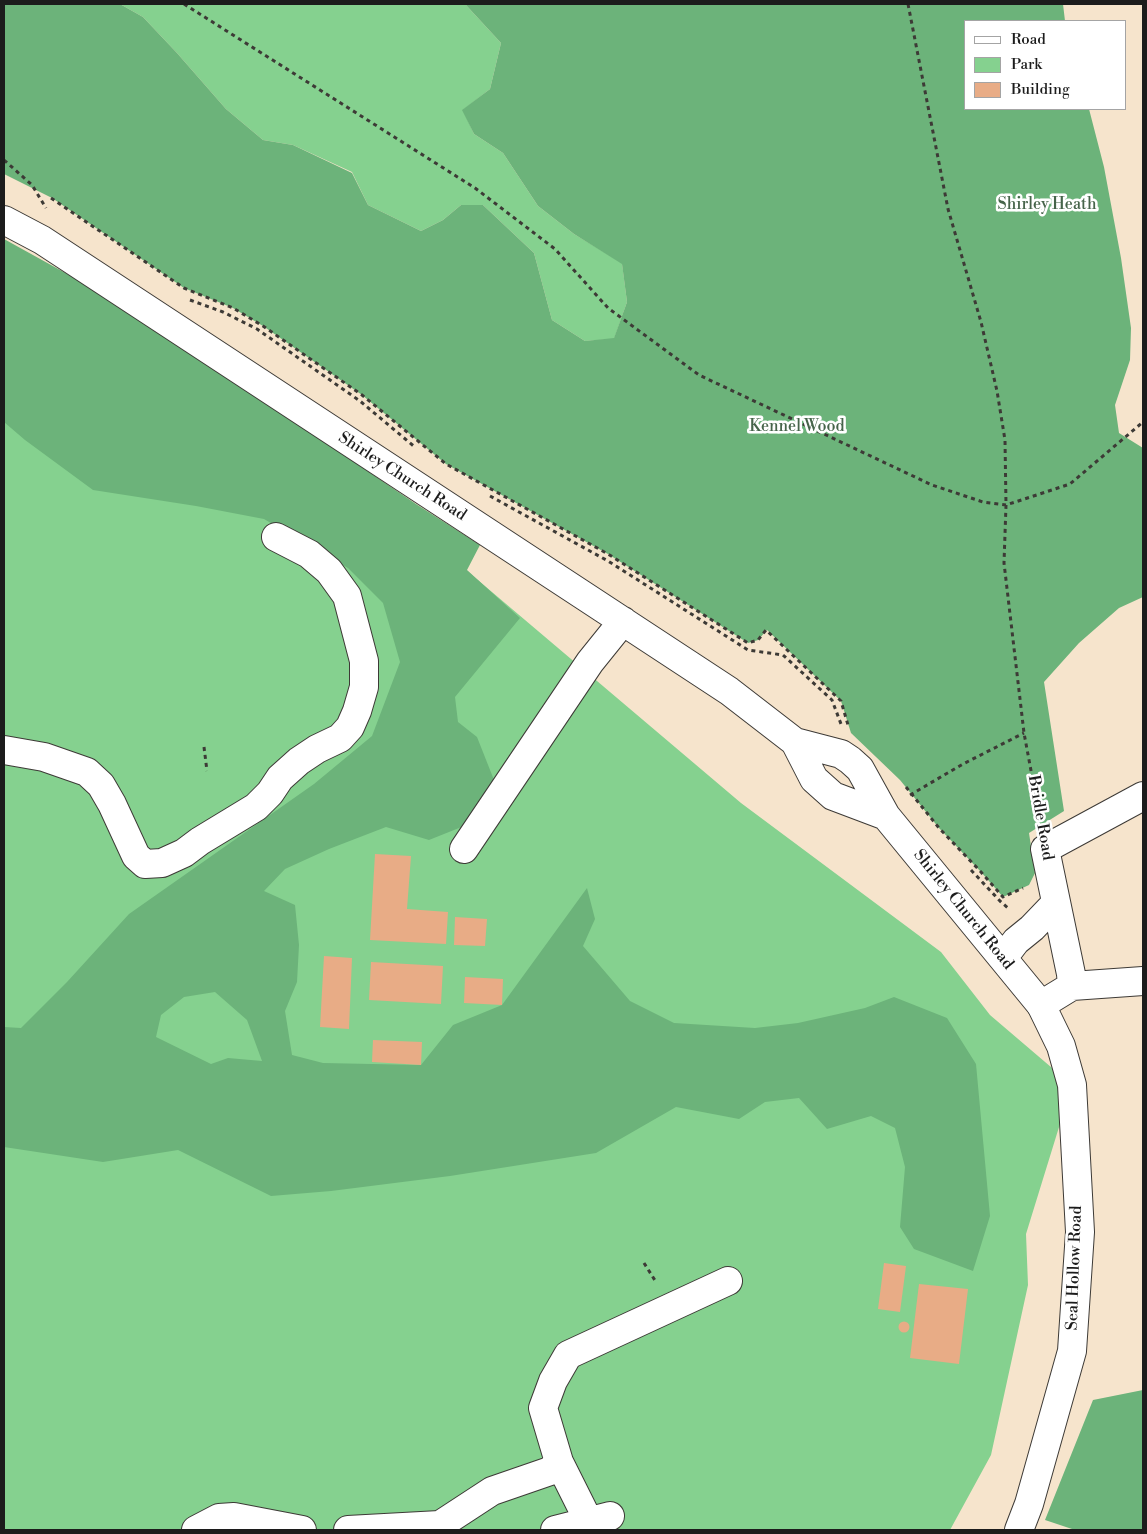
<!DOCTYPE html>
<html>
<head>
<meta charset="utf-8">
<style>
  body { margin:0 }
  #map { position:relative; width:1147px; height:1534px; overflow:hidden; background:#f6e4cc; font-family:"Libre Bodoni",serif }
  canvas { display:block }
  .frame { position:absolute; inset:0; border:5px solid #1c1c1c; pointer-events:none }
  .legend { position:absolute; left:964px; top:20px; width:162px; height:90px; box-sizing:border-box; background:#fff; border:1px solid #a4a4a4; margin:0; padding:6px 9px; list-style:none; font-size:15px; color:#1c1c1c }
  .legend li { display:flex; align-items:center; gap:10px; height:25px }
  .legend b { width:25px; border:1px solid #a4a4a4 }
</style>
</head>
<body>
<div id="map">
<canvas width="1147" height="1534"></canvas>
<div class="frame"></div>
<ul class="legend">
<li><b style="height:6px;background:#fff"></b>Road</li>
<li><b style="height:14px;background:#85d18f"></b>Park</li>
<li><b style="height:14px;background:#e8ac86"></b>Building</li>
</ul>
</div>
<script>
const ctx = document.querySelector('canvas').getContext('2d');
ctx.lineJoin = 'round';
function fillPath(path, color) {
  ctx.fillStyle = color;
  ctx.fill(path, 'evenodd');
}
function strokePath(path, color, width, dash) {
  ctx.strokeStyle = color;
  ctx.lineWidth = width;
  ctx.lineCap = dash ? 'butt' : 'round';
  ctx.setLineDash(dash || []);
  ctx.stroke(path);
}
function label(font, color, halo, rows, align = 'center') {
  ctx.font = font + ' "Libre Bodoni",serif';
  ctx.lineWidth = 5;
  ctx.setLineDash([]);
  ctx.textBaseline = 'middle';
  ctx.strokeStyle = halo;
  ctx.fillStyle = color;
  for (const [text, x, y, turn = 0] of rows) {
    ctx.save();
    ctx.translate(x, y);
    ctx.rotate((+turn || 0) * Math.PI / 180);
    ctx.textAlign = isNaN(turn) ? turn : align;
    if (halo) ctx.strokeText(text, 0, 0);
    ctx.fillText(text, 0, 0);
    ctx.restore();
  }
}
fillPath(new Path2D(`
  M120,4H465L501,43L490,89L463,110L474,134L503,153L538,206L574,234L622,263L627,302L614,339L585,341L552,320L534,253L483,205H461L443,220L421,231L368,205L352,172L293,145L263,140L226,109L177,53L143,17Z
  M4,288L466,570L741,803L941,952L990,1015L1072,1085L1026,1234L1028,1285L991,1455L950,1530H4Z`), '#85d18f');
fillPath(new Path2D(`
  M4,4H120L143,17L177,53L226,109L263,140L293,145L352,173L368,205L421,231L443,220L461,205H483L534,253L552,320L585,341L614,338L627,302L622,264L574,234L538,206L503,153L474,134L462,110L490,89L501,43L465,4H1063L1065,21H966V109H1089L1104,167L1121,258L1131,328L1130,360L1115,405L1119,433L1143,448V597L1119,608L1079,643L1044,682L1064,811L1029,833L1035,873L1029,885L1003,897L981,872L939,828L900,780L851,733L841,701L767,630L758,640L748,643L608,554L446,464L362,395L263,326L233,308L184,288L52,198L4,174Z
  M4,239L89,286L213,366L416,504L480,545L467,570L520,618L455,697L458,722L477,737L494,780L479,820L429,840L386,827L329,849L285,869L264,891L295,905L299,945L297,982L285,1011L292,1055L323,1063L421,1065L453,1025L502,1005L587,888L595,919L583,946L630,1001L674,1023L755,1028L798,1023L865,1008L894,997L947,1018L976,1064L990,1216L973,1271L914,1249L900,1227L905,1167L895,1128L871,1116L827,1129L799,1098L765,1102L739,1119L676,1107L596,1153L450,1176L331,1191L271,1196L178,1150L103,1162L4,1147V1027L21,1028L67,982L129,914L314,784L372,736L400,662L383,603L348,568L264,519L196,506L93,490L25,440L4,422ZM215,992L247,1020L262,1061L228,1058L211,1064L156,1037L161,1015L184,997Z
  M1143,1390V1530H1075L1045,1520L1093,1400Z`), '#6cb37a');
fillPath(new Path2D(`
  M375,854L411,856L407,909L448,912L446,944L370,940Z
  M455,917L487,919L485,946L454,945Z
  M324,956L352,958L349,1029L320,1027Z
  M371,962L443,966L441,1004L369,1000Z
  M465,977L503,979L502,1005L464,1003Z
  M373,1040L422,1042L421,1065L372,1062Z
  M884,1263L906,1266L900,1312L878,1309Z
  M919,1284L968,1289L959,1364L910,1358Z
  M898.5 1327a5.5 5.5 0 1 1 11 0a5.5 5.5 0 1 1-11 0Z`), '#e8ac86');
const minor = new Path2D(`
  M4,220L42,240L729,691L795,742L841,754L850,760L860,769L886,816L1041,1005L1072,986L1071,974L1045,849L1143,796
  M795,742L814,779L833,796L886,816
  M4,750L44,757L87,772L101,785L112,804L136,856L145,864L162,863L184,853L200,841L256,807L270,793L280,778L299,761L317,749L340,738L350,727L357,711L364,687V661L347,596L329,571L309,554L276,537
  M464,849L590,662L623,621
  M1003,958L1016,941L1032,928L1056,903
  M1072,986L1143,981
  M559,1462L585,1514L584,1523
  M196,1530L219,1518L234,1517L302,1530
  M348,1530L440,1525L492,1491L550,1471L559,1462L543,1408L553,1381L568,1355L728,1281
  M555,1530L610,1516`);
const major = new Path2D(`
  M1019,1530L1029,1504L1072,1351L1080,1232L1072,1085L1061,1046L1041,1005`);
strokePath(minor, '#3d3a36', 30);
strokePath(major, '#3d3a36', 30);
strokePath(new Path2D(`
  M184,4L475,188L555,249L608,308L699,375L932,485L983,502L1006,505L1070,484L1143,422
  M908,4L948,209L981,322L997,391L1005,440L1006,505L1004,563L1024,733L1040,819
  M4,160L32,185L46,208
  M51,198L184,288L233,308L263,326L362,395L446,464L608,554L748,643L758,640L766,630L841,701L848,725
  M190,300L223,312L257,329L360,401L416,448
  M490,496L608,561L748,650L783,655L832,700L841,724
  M204,747L207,771
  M906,787L939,828L981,872L1003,897L1023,888
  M910,795L963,764L1024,733
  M971,870L1000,901L1008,908
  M644,1263L656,1282`), '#3d3a36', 3, [4, 4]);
strokePath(minor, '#fff', 28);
strokePath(major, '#fff', 28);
label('16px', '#46644a', '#fff', [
  ["Shirley Heath",1047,205],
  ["Kennel Wood",797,427]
]);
label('16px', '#1c1c1c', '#fff', [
  ["Shirley Church Road",402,477,33],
  ["Bridle Road",1040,818,80],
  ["Shirley Church Road",963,910,51],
  ["Seal Hollow Road",1075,1268,-88]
]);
</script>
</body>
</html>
